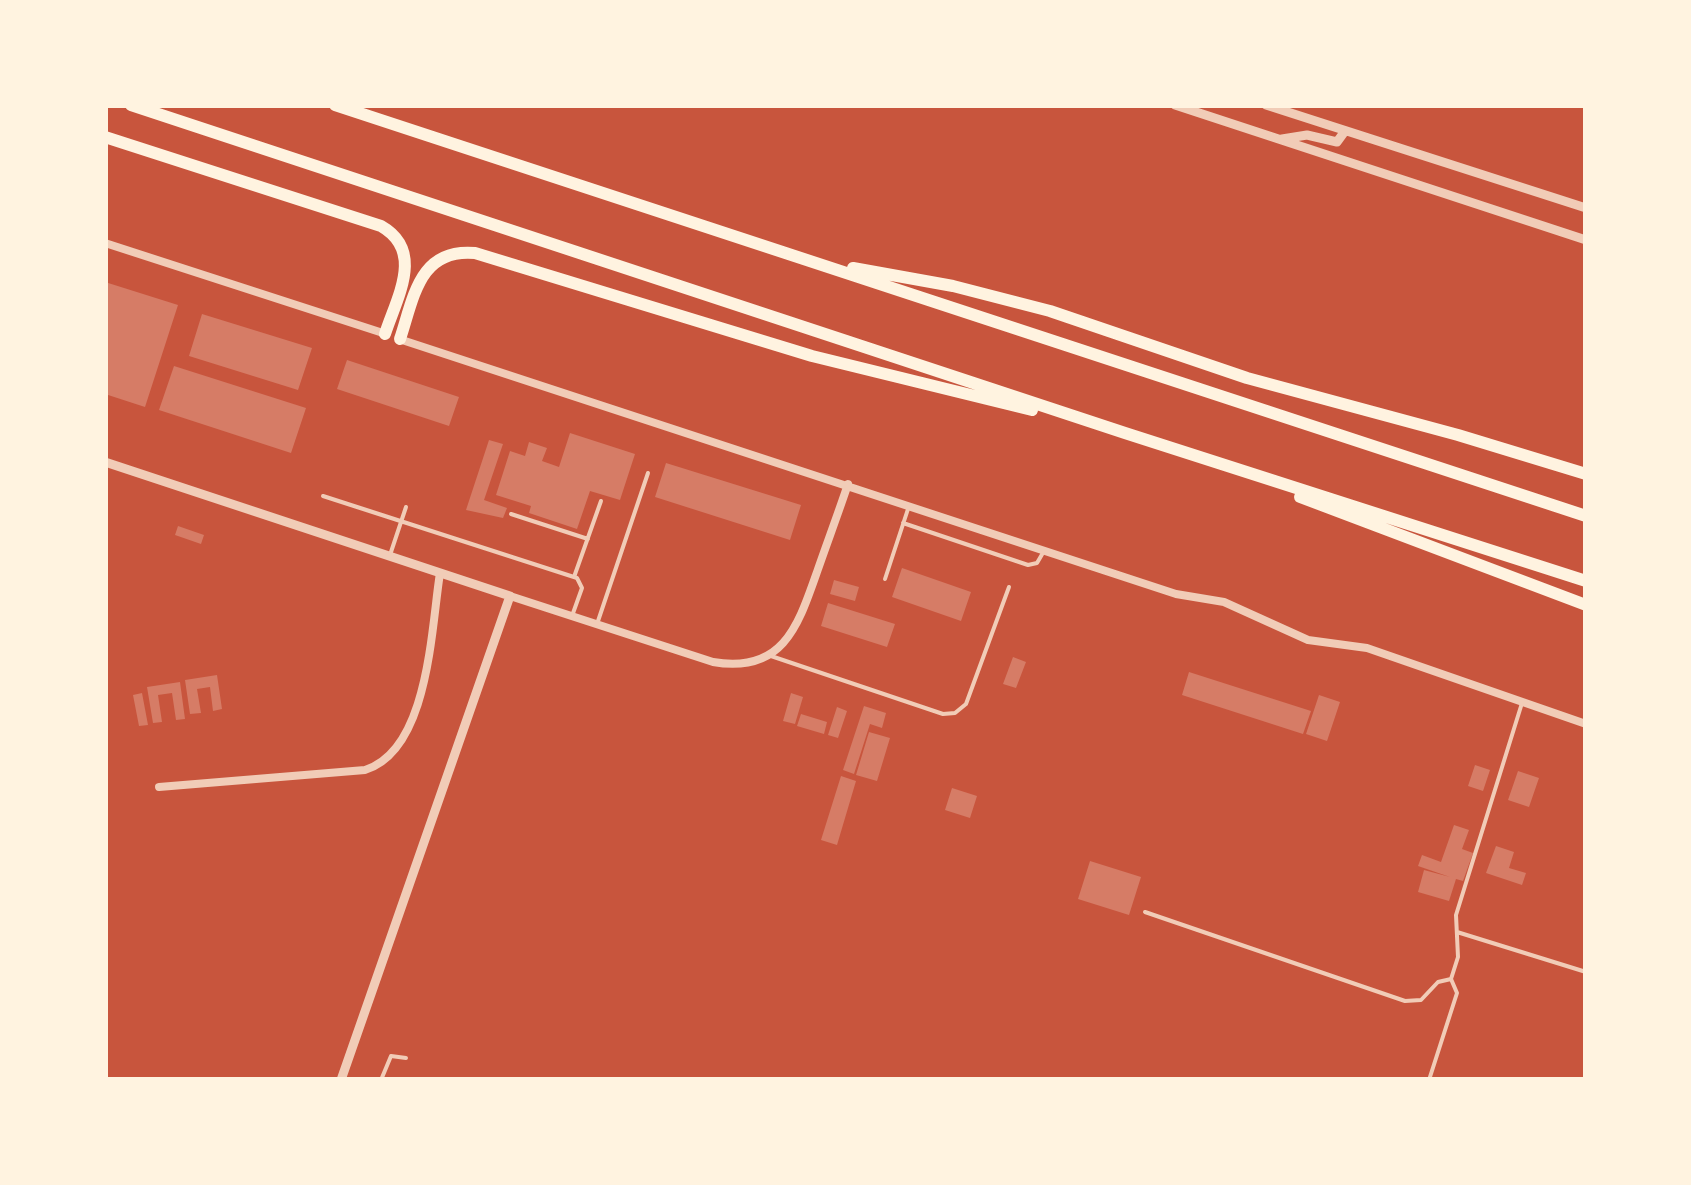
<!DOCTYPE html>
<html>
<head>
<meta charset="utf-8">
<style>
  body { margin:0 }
  #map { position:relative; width:1691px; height:1185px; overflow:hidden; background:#c8553d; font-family:"PT Sans",sans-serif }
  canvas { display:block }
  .frame { position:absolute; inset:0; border:108px solid #fff3e0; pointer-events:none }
</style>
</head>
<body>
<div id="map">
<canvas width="1691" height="1185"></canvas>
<div class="frame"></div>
</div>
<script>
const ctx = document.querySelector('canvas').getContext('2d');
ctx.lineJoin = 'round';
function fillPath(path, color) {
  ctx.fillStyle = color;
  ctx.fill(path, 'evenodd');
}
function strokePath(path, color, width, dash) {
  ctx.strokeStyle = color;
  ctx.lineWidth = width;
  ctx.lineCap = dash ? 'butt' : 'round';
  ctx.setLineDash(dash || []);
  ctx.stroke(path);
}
fillPath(new Path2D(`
  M105,282L178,305L145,407L105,394Z
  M202,314L312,348L298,390L189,356Z
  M347,360L459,397L449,426L337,389Z
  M174,366L306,408L291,453L159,410Z
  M570,433L635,454L620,500L590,491L577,529L529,513L531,506L496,495L510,451L525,456L529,442L547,448L542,461L559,467Z
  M489,440L503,444L484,500L507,508L503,518L466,510Z
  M666,463L801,505L790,540L655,497Z
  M178,526L204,535L201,544L175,535Z
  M902,568L971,592L961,621L892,597Z
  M834,580L859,587L855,601L830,594Z
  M828,603L895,624L887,647L821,626Z
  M1013,657L1026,662L1016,688L1003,684Z
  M1189,672L1311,711L1303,734L1182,695Z
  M217,675L222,709L213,711L210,687L197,689L201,713L190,714L185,680Z
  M180,682L185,719L176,720L172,693L158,695L162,722L153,723L147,687Z
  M142,693L148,725L139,726L133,695Z
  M791,693L803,697L795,724L783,721Z
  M1319,695L1340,702L1327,741L1306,734Z
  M864,706L886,713L882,728L870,724L854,774L843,770Z
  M837,707L847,711L838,738L828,735Z
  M801,714L827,722L824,734L797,726Z
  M869,732L890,738L877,781L856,775Z
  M1475,765L1490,770L1483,791L1468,786Z
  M1518,771L1539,778L1529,807L1508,800Z
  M841,776L856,781L837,845L821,840Z
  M952,788L977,796L970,818L945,810Z
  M1454,825L1469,830L1462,849L1473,853L1463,881L1456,879L1449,901L1418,892L1424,870L1450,877L1418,866L1422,855L1441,862Z
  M1496,846L1514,852L1509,868L1526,873L1522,885L1486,873Z
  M1090,861L1141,877L1129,915L1078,899Z`), '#d67c66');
strokePath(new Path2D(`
  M323,496L577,578L582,588L572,616
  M511,514L588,539
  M903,523L1028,565L1037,563L1044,551
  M390,555L406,507
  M574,577L601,501
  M885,579L908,509
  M597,624L648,473
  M768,655L943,714L955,713L966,704L1009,587
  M1145,912L1405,1001L1421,1000L1438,982L1451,979
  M1457,932L1586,972
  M381,1080L391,1056L406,1058
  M1429,1080L1457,993L1451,979L1458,957L1456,915L1522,703`), '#f1ccb7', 4);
strokePath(new Path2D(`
  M105,243L386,334
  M399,339L1176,594L1224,602L1308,640L1367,648L1586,724
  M510,596L713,662C783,674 798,626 817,572C827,543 838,514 848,484
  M159,787L365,770C429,750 431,629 440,573`), '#f1ccb7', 8);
strokePath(new Path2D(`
  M1175,105L1586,240
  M1266,105L1586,208
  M1282,139L1307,135L1337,142L1345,131
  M105,462L510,596L341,1080`), '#f1ccb7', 9);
strokePath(new Path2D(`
  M131,105L1125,433L1586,581
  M335,105L1586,516
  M105,137L381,226C425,251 397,297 385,334
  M853,268L953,286L1050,311L1247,378L1458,435L1586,474
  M400,339C414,297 419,248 475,253L812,356L1032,410
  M1300,497L1586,605`), '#fff3e0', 12);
</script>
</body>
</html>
